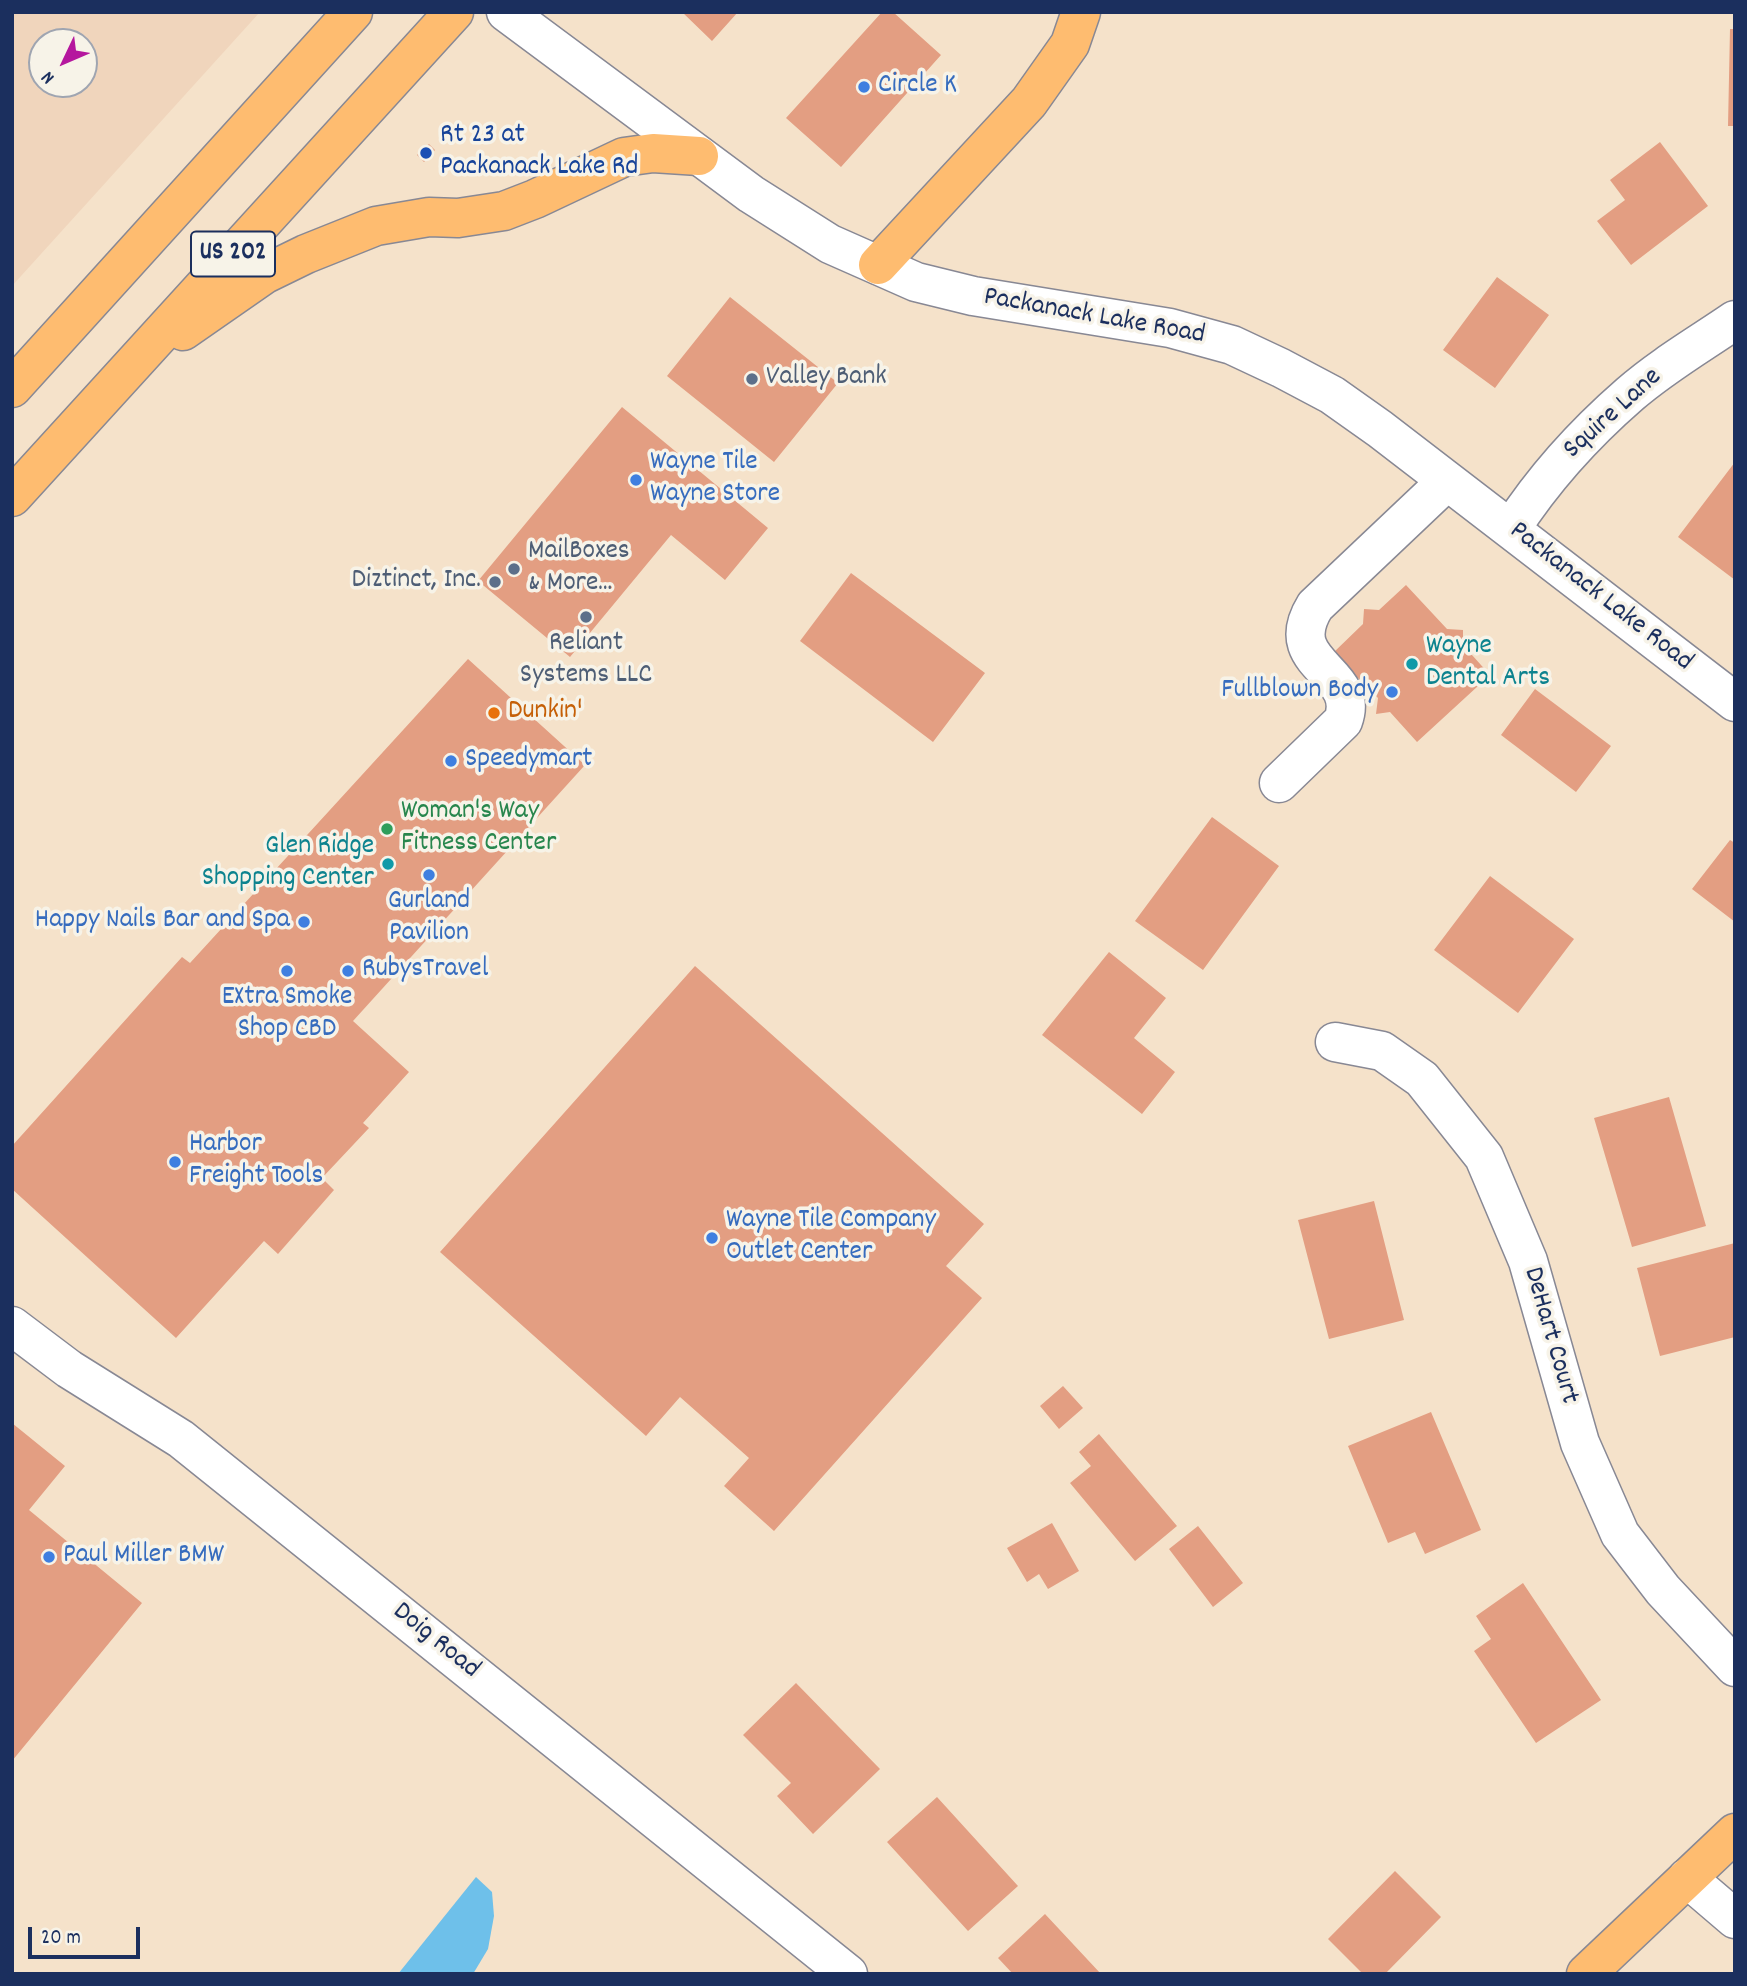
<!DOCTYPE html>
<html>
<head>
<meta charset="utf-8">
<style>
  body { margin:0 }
  #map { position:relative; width:1747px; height:1986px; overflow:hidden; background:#f5e2ca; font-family:Dekko,sans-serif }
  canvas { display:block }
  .frame { position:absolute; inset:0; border:14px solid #1b2f5e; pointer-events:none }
  .north { position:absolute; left:28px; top:28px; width:70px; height:70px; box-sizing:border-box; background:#f7f3e8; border:2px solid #9fa5b1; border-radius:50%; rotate:226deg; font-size:19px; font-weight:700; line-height:28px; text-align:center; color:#1b2f5e }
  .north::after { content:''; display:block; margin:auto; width:24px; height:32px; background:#b5179e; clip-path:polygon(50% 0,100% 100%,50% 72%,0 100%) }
  .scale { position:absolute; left:28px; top:1927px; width:112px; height:32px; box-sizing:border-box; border:4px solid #1b2f5e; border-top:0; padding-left:9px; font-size:21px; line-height:24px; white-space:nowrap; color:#1b2f5e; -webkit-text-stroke:5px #f7f3e8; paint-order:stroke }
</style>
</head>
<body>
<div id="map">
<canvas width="1747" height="1986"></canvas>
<div class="frame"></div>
<div class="north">N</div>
<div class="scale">20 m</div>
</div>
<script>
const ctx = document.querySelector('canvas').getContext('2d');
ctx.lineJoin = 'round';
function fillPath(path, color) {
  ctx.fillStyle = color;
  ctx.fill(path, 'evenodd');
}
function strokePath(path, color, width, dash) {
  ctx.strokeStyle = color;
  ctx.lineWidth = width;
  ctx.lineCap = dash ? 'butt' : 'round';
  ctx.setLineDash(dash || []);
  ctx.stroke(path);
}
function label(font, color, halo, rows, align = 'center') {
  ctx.font = font + ' Dekko,sans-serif';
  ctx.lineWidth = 7;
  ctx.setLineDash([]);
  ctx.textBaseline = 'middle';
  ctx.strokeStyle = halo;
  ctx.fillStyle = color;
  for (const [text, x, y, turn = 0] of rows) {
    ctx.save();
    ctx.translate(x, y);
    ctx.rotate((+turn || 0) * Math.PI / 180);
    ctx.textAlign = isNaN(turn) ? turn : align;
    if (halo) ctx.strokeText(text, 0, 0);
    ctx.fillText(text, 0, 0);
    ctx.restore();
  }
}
fillPath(new Path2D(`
  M12,12H260L12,286ZM42,42H84V84H42Z`), '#f0d5bc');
fillPath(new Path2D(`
  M476,1877L492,1892L494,1916L488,1949L473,1974H398Z`), '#6ec0ea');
fillPath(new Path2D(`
  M682,12H738L712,41Z
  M882,12H893L941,55L841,167L786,118Z
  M1730,29H1735V126H1728Z
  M1660,142L1708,206L1631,265L1597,221L1625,200L1610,180Z
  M429,144L435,150L424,162L417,155Z
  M1497,277L1549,315L1495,388L1443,350Z
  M730,297L838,383L774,462L667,376Z
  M622,407L768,528L725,580L671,535L570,657L478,581Z
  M1735,462V580L1678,537Z
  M851,573L985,673L933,742L800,641Z
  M1406,585L1447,629L1463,630V645L1490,675L1417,742L1390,712L1376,714L1378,698L1333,653L1363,624L1364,609L1379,610Z
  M468,659L585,765L353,1021L409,1072L363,1123L369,1128L322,1178L334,1190L278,1254L264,1241L176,1338L12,1189V1146L182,957L190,963Z
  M1535,689L1611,746L1576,792L1501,735Z
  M1212,817L1279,866L1203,970L1135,921Z
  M1730,840L1735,843V922L1692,889Z
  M1490,876L1574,939L1518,1013L1434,950Z
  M1109,952L1166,998L1134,1038L1175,1072L1142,1114L1042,1035Z
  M695,966L984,1224L946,1266L982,1298L774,1531L724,1486L749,1458L680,1397L646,1436L440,1252Z
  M1669,1097L1706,1226L1632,1247L1594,1118Z
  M1374,1201L1404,1320L1329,1339L1298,1220Z
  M1735,1243V1337L1660,1356L1637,1268Z
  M1063,1386L1083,1408L1059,1429L1040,1406Z
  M1431,1412L1481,1530L1425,1554L1415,1532L1388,1543L1348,1446Z
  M12,1423L65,1466L29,1510L142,1603L12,1761Z
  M1099,1434L1177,1526L1135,1561L1070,1483L1091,1466L1079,1452Z
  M1052,1523L1079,1571L1048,1589L1039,1574L1027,1582L1007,1548Z
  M1198,1526L1243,1583L1213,1607L1169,1549Z
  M1523,1583L1601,1700L1536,1743L1474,1651L1491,1639L1476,1616Z
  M796,1683L880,1769L813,1834L777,1796L791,1783L743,1735Z
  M937,1797L1018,1886L968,1931L887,1842Z
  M1395,1871L1441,1917L1385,1974H1363L1328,1939Z
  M1045,1914L1101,1974H1013L998,1958Z`), '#e39e82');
const minor = new Path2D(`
  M506,12L751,194L830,244L916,282L973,296L1170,328L1232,345L1281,368L1332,395L1380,429L1735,702
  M1511,529C1544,478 1584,434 1630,394C1662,366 1700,344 1735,320
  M1279,783L1343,721C1362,670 1278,666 1315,606L1447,481
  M1335,1042L1382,1051L1422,1079L1484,1157L1528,1261L1580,1443L1620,1534L1663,1590L1735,1667
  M12,1326L69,1369L181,1439L848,1974
  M1687,1878L1735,1919`);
const major = new Path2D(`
  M1586,1974L1735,1833`);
const highway = new Path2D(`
  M878,265L1029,102L1070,44L1081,12
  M183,331L265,274L306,254L376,226L429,217L458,218L504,211L535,199L624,157L653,153L699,156
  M12,388L353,12
  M12,497L454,12`);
strokePath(minor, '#888894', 41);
strokePath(major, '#888894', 41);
strokePath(highway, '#888894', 41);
strokePath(minor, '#fff', 38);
strokePath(major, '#febc70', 38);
strokePath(highway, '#febc70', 38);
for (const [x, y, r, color] of [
  [864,87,7,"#3f7fe0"],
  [426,153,7,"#1a4fb4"],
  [752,379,7,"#5c6f8a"],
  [636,480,7,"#3f7fe0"],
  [514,569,7,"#5c6f8a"],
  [495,582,7,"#5c6f8a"],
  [586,617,7,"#5c6f8a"],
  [1412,664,7,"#0f9aa8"],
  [1392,692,7,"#3f7fe0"],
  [494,713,7,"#e8710a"],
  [451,761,7,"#3f7fe0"],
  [387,829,7,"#2e9e5b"],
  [388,864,7,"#0f9aa8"],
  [429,875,7,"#3f7fe0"],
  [304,922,7,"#3f7fe0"],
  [287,971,7,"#3f7fe0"],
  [348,971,7,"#3f7fe0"],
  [175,1162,7,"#3f7fe0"],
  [712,1238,7,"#3f7fe0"],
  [49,1557,7,"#3f7fe0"]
]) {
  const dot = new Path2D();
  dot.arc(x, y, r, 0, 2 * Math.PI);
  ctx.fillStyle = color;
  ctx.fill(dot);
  strokePath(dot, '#f7f3e8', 2.5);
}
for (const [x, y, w] of [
  [233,254,84]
]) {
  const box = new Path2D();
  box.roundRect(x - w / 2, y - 22.5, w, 45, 5);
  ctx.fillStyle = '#f7f3e8';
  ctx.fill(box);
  strokePath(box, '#1b2f5e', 2);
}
label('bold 26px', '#1b2f5e', null, [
  ["US 202",233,254]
]);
label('28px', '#366cbe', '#f7f3e8', [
  ["Circle K",878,87],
  ["Wayne Tile",650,464],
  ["Wayne Store",650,496],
  ["Fullblown Body",1378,692,"right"],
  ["Speedymart",465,761],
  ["Gurland",429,903,"center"],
  ["Pavilion",429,935,"center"],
  ["Happy Nails Bar and Spa",290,922,"right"],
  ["RubysTravel",362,971],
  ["EXtra Smoke",287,999,"center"],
  ["Shop CBD",287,1031,"center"],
  ["Harbor",189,1146],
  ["Freight Tools",189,1178],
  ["Wayne Tile Company",726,1222],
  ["Outlet Center",726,1254],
  ["Paul Miller BMW",63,1557]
], 'left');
label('28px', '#164399', '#f7f3e8', [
  ["Rt 23 at",440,137],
  ["Packanack Lake Rd",440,169]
], 'left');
label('28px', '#1b2f5e', '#f7f3e8', [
  ["Packanack Lake Road",1094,318,10],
  ["Squire Lane",1614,415,-42],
  ["Packanack Lake Road",1600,598,38],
  ["DeHart Court",1549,1336,74],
  ["Doig Road",435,1642,39]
]);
label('28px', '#4e5e75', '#f7f3e8', [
  ["Valley Bank",766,379],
  ["MailBoxes",528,553],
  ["& More...",528,585],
  ["Diztinct, Inc.",481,582,"right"],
  ["Reliant",586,645,"center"],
  ["Systems LLC",586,677,"center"]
], 'left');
label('28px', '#0d838f', '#f7f3e8', [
  ["Wayne",1426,648],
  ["Dental Arts",1426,680],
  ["Glen Ridge",374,848,"right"],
  ["Shopping Center",374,880,"right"]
], 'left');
label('28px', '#c56008', '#f7f3e8', [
  ["Dunkin'",508,713]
], 'left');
label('28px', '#27864d', '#f7f3e8', [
  ["Woman's Way",401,813],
  ["Fitness Center",401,845]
], 'left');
</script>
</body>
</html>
